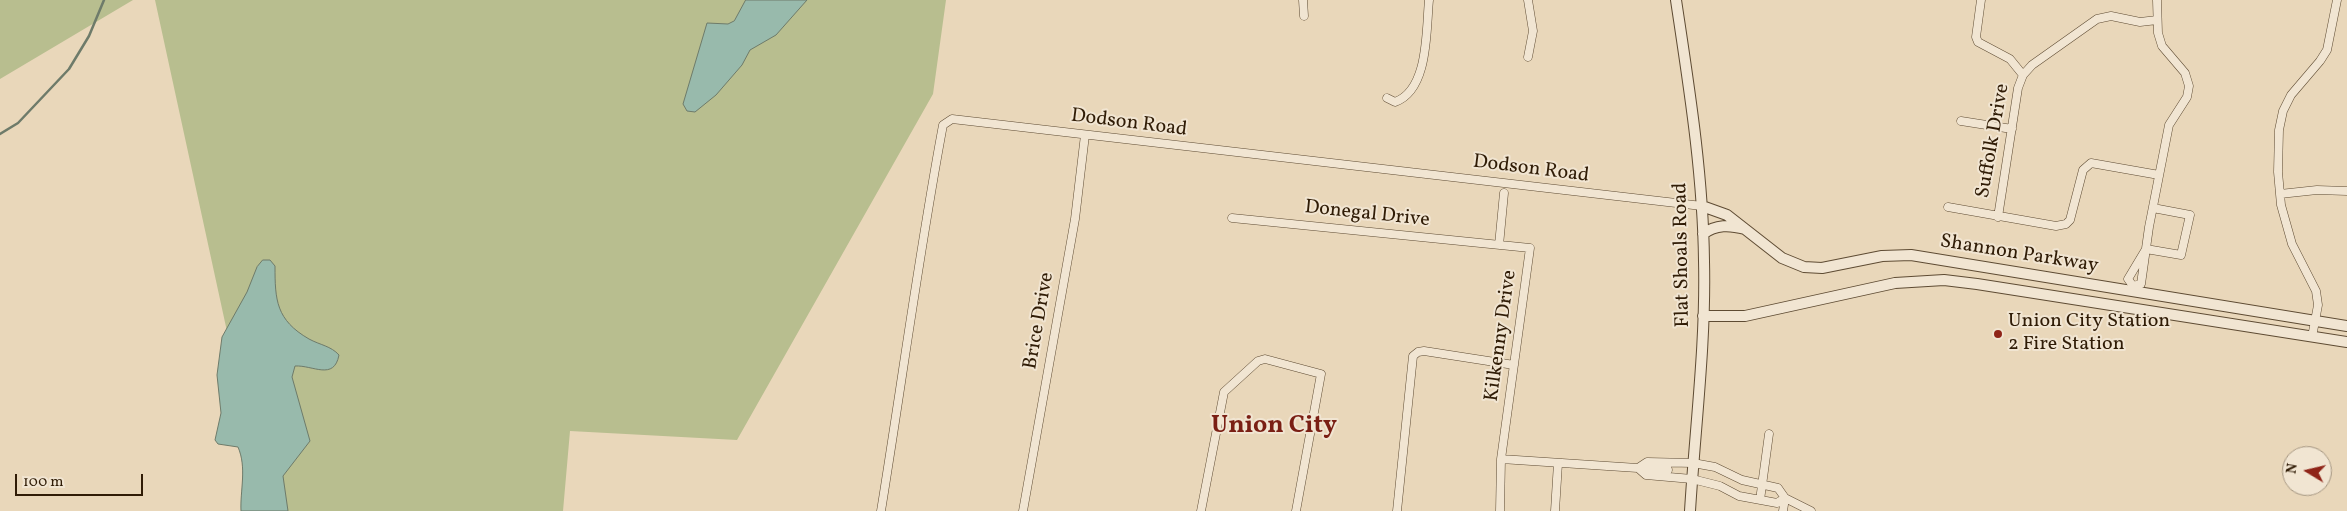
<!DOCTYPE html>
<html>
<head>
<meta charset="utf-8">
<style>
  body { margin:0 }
  #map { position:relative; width:2347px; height:511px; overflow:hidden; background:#e9d7ba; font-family:Vollkorn,serif }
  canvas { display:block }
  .north { position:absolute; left:2282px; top:446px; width:50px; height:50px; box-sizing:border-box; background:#f1e5d2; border:1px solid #a49580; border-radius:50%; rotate:279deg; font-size:14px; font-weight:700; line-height:20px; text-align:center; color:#301c06 }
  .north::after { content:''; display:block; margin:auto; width:18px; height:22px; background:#8f2418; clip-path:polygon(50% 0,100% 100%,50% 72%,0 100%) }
  .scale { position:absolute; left:15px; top:474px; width:128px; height:22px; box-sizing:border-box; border:2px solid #301c06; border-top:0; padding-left:6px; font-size:15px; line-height:18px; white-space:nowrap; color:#301c06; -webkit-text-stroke:4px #f1e5d2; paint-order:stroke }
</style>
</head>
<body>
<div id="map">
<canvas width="2347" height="511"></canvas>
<div class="north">N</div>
<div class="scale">100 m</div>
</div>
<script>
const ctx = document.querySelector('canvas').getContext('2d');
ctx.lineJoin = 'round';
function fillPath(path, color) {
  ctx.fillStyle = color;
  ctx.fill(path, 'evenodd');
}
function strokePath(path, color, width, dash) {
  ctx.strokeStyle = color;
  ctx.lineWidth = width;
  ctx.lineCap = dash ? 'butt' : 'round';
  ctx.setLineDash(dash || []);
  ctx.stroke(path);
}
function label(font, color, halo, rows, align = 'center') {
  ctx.font = font + ' Vollkorn,serif';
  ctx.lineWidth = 4;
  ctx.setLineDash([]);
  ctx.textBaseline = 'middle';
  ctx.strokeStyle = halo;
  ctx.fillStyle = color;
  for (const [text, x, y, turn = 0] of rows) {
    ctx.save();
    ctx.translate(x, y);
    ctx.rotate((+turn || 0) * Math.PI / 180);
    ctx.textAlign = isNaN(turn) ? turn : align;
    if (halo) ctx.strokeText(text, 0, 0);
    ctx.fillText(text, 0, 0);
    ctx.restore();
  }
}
fillPath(new Path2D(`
  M0,0H133L0,79Z
  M155,0H946L933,94L737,440L570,431L563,511H266Z`), '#b8be8f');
const water = new Path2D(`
  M746,0H807L776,35L750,50L742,65L716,95L695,112L687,111L683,104L707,23L728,24L734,21Z
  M263,260H270L275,266C275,300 276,320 309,339C320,345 331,346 339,355C334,381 313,365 295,366L292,377L310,441L283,476L288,511H241C240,490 247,468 238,447L218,444L215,440L221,413L217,375L222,337L247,292L257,267Z`);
fillPath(water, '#98baac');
strokePath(water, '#6e7b6a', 1);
strokePath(new Path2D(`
  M0,134L18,123L69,69L89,36L104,0`), '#6e7b6a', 2.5);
const minor = new Path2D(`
  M1303,0L1304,16
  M1528,0L1533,31L1528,57
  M1981,0L1976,37L1978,42L2010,59L2023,75
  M1387,98L1395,102C1429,90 1426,30 1429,0
  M1961,121L2012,129
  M2280,194L2317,190L2347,191
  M1948,207L2056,226L2066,224L2070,220L2083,170L2091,163L2159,175
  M1998,217L2018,88L2023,75L2032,65L2097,19L2111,16L2140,22L2157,20
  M1232,218L1530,248L1501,459L1500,511
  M1499,245L1504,193
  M2146,249L2128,279L2133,286L2141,284L2149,227L2169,125L2187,97L2189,86L2185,73L2162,46L2158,33L2157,0
  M2146,249L2181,255L2190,215L2153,208
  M2312,337L2318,305L2316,291L2292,244L2281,205L2278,172L2279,130L2283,111L2291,95L2320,61L2327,50L2337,0
  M1501,459L1668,470
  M1647,462L1693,463L1715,467L1742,480L1778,488L1785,498L1777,503L1739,496L1720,486L1692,479L1646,475L1638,468Z
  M1760,500L1769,434
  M881,511C902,382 919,253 943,125L952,119L1702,206
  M1023,511L1075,219L1085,135
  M1201,511L1224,392L1258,361L1265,359L1321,374L1296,511
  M1397,511L1413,356L1418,352L1424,351L1514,365
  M1555,511L1558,463
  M1783,511L1785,498L1811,511`);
const tertiary = new Path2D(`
  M1676,0C1689,87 1703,173 1704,261C1706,344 1695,428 1690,511
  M1702,206L1727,215L1782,258L1804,267L1822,268L1882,256L1911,255L2347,326
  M1703,234C1716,224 1730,225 1745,229
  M1703,316H1745L1895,283L1944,280L1977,284L2347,342`);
strokePath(minor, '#5e4b33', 9);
strokePath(tertiary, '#5e4b33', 12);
strokePath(minor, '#f1e5d2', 8);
strokePath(tertiary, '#f1e5d2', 10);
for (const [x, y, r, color] of [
  [1998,334,5,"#8f2418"]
]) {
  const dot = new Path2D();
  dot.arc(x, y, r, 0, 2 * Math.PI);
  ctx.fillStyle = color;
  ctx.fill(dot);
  strokePath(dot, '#f1e5d2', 2);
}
label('20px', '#301c06', '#f1e5d2', [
  ["Dodson Road",1129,124,7],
  ["Suffolk Drive",1994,141,-80],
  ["Dodson Road",1531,170,7],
  ["Donegal Drive",1367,215,6],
  ["Flat Shoals Road",1683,255,-91],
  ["Shannon Parkway",2019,255,9],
  ["Brice Drive",1040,321,-80],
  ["Kilkenny Drive",1502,336,-82]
]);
label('20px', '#301c06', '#f1e5d2', [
  ["Union City Station",2008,322],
  ["2 Fire Station",2008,345]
], 'left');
label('bold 25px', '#7a1f14', '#f1e5d2', [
  ["Union City",1274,427]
]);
</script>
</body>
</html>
